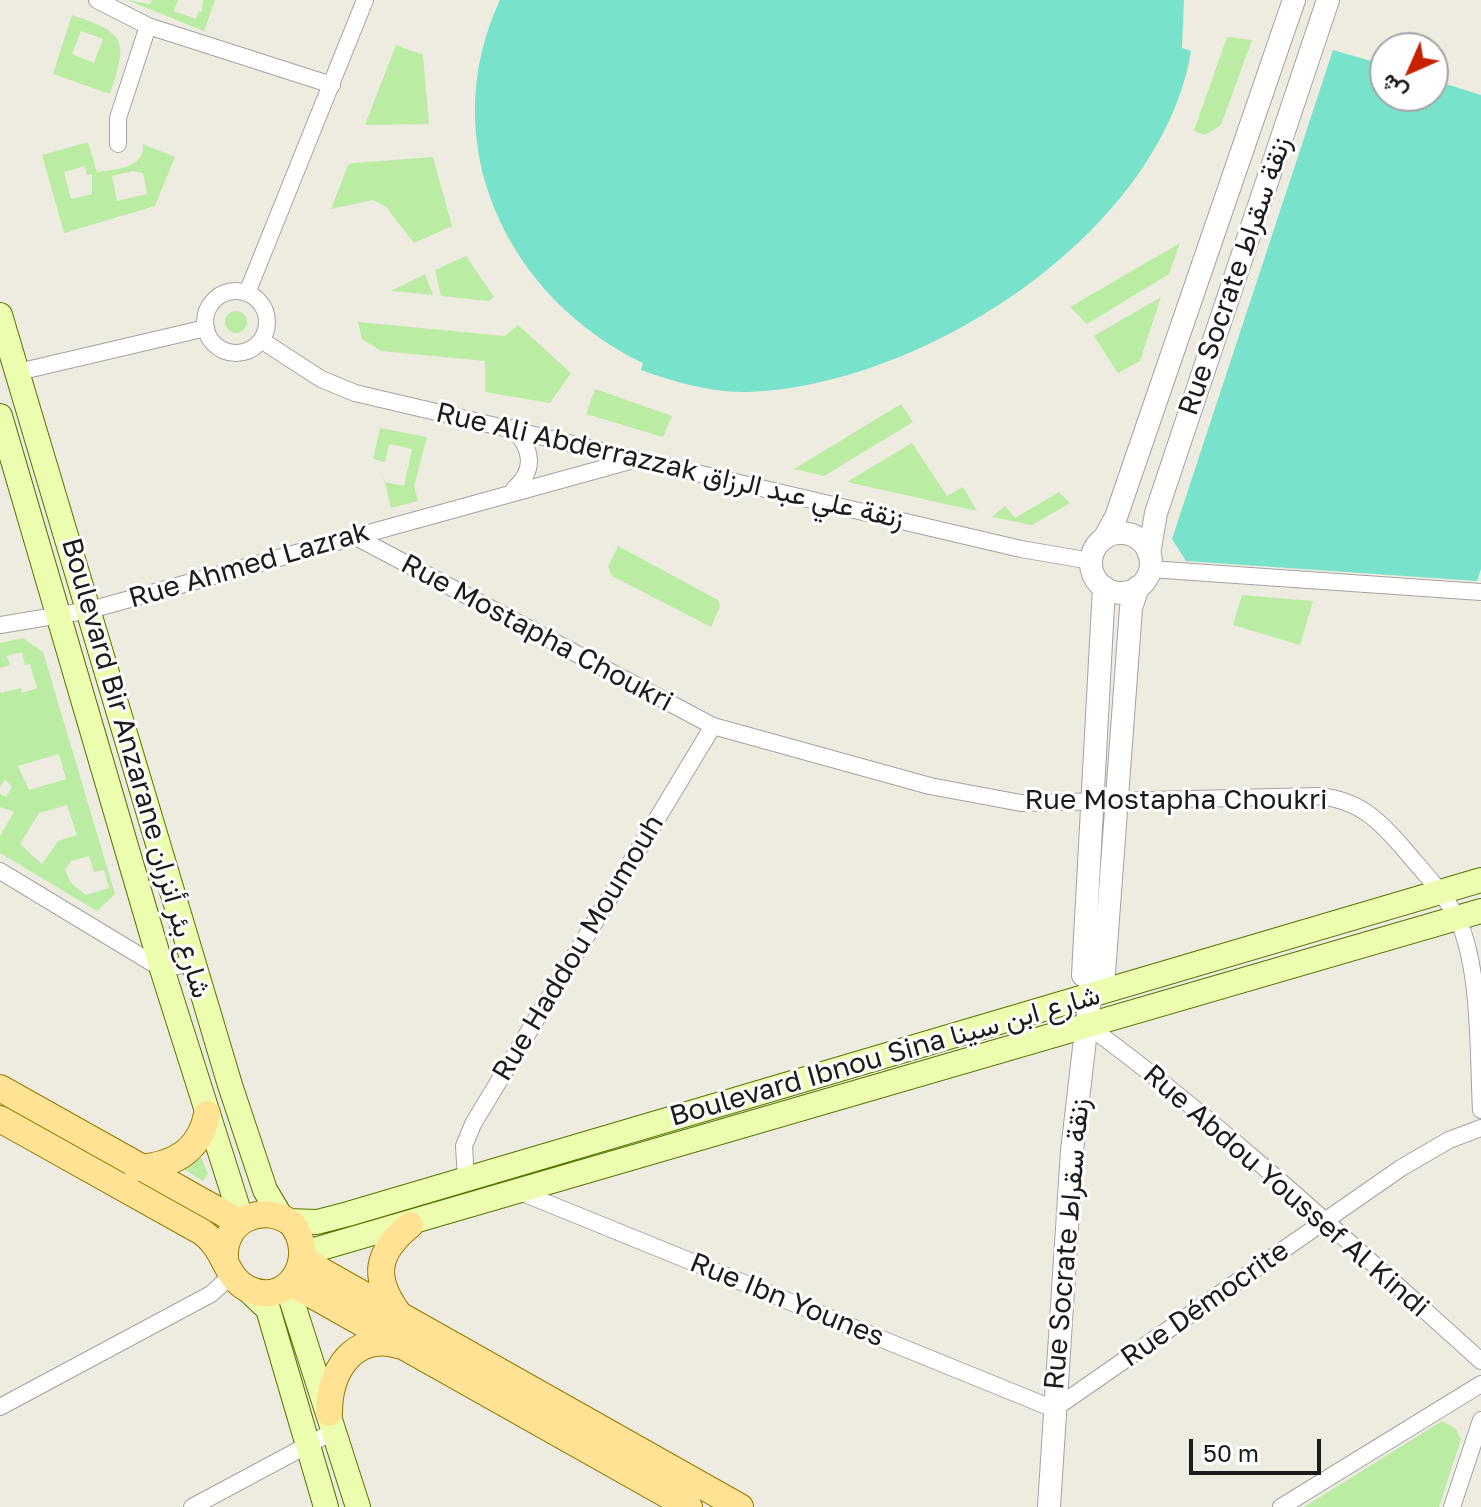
<!DOCTYPE html>
<html>
<head>
<meta charset="utf-8">
<style>
  body { margin:0 }
  #map { position:relative; width:1481px; height:1507px; overflow:hidden; background:#eeece0; font-family:"Golos Text",Vazirmatn,sans-serif }
  canvas { display:block }
  .north { position:absolute; left:1369px; top:32px; width:80px; height:80px; box-sizing:border-box; background:#fff; border:2px solid #a4a4a4; border-radius:50%; rotate:225deg; font-size:22px; font-weight:700; line-height:32px; text-align:center; color:#1c1c1c }
  .north::after { content:''; display:block; margin:auto; width:28px; height:36px; background:#c72100; clip-path:polygon(50% 0,100% 100%,50% 72%,0 100%) }
  .scale { position:absolute; left:1189px; top:1439px; width:132px; height:36px; box-sizing:border-box; border:4px solid #1c1c1c; border-top:0; padding-left:10px; font-size:24px; line-height:28px; white-space:nowrap; color:#1c1c1c; -webkit-text-stroke:6px #fff; paint-order:stroke }
</style>
</head>
<body>
<div id="map">
<canvas width="1481" height="1507"></canvas>
<div class="north">ش</div>
<div class="scale">50 m</div>
</div>
<script>
const ctx = document.querySelector('canvas').getContext('2d');
ctx.lineJoin = 'round';
function fillPath(path, color) {
  ctx.fillStyle = color;
  ctx.fill(path, 'evenodd');
}
function strokePath(path, color, width, dash) {
  ctx.strokeStyle = color;
  ctx.lineWidth = width;
  ctx.lineCap = dash ? 'butt' : 'round';
  ctx.setLineDash(dash || []);
  ctx.stroke(path);
}
function label(font, color, halo, rows, align = 'center') {
  ctx.font = font + ' "Golos Text",Vazirmatn,sans-serif';
  ctx.lineWidth = 6;
  ctx.setLineDash([]);
  ctx.textBaseline = 'middle';
  ctx.strokeStyle = halo;
  ctx.fillStyle = color;
  for (const [text, x, y, turn = 0] of rows) {
    ctx.save();
    ctx.translate(x, y);
    ctx.rotate((+turn || 0) * Math.PI / 180);
    ctx.textAlign = isNaN(turn) ? turn : align;
    if (halo) ctx.strokeText(text, 0, 0);
    ctx.fillText(text, 0, 0);
    ctx.restore();
  }
}
fillPath(new Path2D(`
  M127,0L150,4L152,0H178L174,11L196,19L199,11L202,12L203,0H215L204,31Z
  M72,15C127,33 128,41 110,94L53,74ZM81,31L103,39L94,63L72,54Z
  M1227,37L1252,40L1221,125L1205,135L1194,131Z
  M396,45L423,55L429,124L365,125Z
  M88,142L97,172C116,169 145,169 143,144L175,157L155,206L64,233L42,155ZM85,166L87,175L92,174V194L71,199L64,172ZM133,171L143,173L147,194L117,201L112,176Z
  M433,157L452,226L414,243L386,207L373,200L331,209L348,165L353,163Z
  M1180,243L1169,274L1087,324L1070,307Z
  M466,256L494,297L489,301L441,296L435,270Z
  M425,274L433,295L391,291Z
  M1161,297L1140,361L1118,373L1094,336Z
  M225 322a11 11 0 1 1 22 0a11 11 0 1 1-22 0Z
  M358,322L505,336L518,325L571,373L550,403L485,392V361L381,351L362,339Z
  M595,389L672,416L663,437L586,414Z
  M901,404L913,422L824,476L794,469Z
  M380,428L427,437L414,486L418,501L391,508L383,474L384,482L404,486L412,449L389,444L385,462L373,459Z
  M912,443L947,496L963,487L977,511L847,482Z
  M1059,492L1070,503L1032,525L992,517L1005,506L1015,518Z
  M618,546L718,600L720,606L711,627L612,576L608,567Z
  M1242,595L1313,601L1300,645L1233,625Z
  M23,638L43,652L115,894L97,911L0,853V836L14,812L0,807V794L6,797L12,787L5,779L0,787V690L1,693L21,688L22,693L37,688L30,664L25,665L22,652L7,656L10,665L0,668V643ZM59,754L66,779L29,790L18,766ZM67,805L77,835L58,841L42,864L20,844L39,813ZM89,856L94,872L104,870L109,888L86,895L71,883L65,870L71,861Z
  M201,1157L208,1174L203,1181L183,1169Z
  M1442,1421L1455,1428L1461,1439L1439,1507H1304Z`), '#baeca3');
fillPath(new Path2D(`
  M500,0H1184L1182,48L1191,51C1161,233 924,386 748,392C712,393 674,382 641,370L643,363C507,298 433,143 500,0Z
  M1333,50L1385,65V96H1433V80L1481,95V569L1477,581L1186,561L1172,539Z`), '#79e2cb');
const minor = new Path2D(`
  M97,0L148,26L332,85
  M118,144V118L148,26
  M205 322a31 31 0 1 1 62 0a31 31 0 1 1-62 0Z
  M247,293L365,0
  M261,340L321,379L355,393L1021,549L1091,561
  M18,372L206,328
  M513,428C532,449 536,470 514,489
  M354,536L713,726L930,786L1021,803L1319,796C1359,800 1379,820 1404,849C1423,872 1446,895 1459,922C1481,973 1478,1055 1481,1110
  M1150,569L1481,592
  M0,625L90,610L637,459
  M0,871L162,969L194,963
  M1087,1025C1226,1127 1353,1246 1481,1361
  M466,1178L464,1146L473,1124L713,726
  M520,1192L1054,1409L1401,1168L1449,1140L1481,1128
  M0,1407L211,1294L232,1275
  M192,1507L334,1431
  M1281,1507L1481,1384
  M1452,1507L1481,1420`);
const tertiary = new Path2D(`
  M1091 563a30 30 0 1 1 60 0a30 30 0 1 1-60 0Z
  M1105,537L1116,517L1294,0
  M1149,554L1156,513L1328,0
  M1093,982L1083,975L1104,587
  M1049,1507L1072,1151L1090,996L1093,982L1104,973L1131,608L1138,587`);
const secondary = new Path2D(`
  M0,315L230,1085L265,1190L281,1217
  M0,416L162,969L242,1221
  M287,1221L317,1222L348,1214L1481,880
  M304,1253L1481,911
  M287,1286L358,1507
  M247,1289L268,1309L326,1507`);
const primary = new Path2D(`
  M0,1088L239,1222
  M0,1119L202,1232C226,1249 225,1278 248,1289C290,1309 319,1255 291,1223C262,1202 223,1221 225,1257
  M137,1168C173,1166 200,1151 207,1114
  M304,1257L318,1269L740,1507
  M291,1283L689,1507
  M398,1313C372,1277 376,1253 410,1225
  M329,1413C329,1373 352,1332 398,1345`);
strokePath(minor, '#a3a3a3', 18);
strokePath(tertiary, '#a3a3a3', 24);
strokePath(secondary, '#557500', 26);
strokePath(primary, '#937b00', 28);
strokePath(minor, '#fff', 16);
strokePath(tertiary, '#fff', 22);
strokePath(secondary, '#ecfdb0', 24);
strokePath(primary, '#ffe294', 26);
label('28px', '#1c1c1c', '#fff', [
  ["Rue Socrate زنقة سقراط",1235,276,-71],
  ["Rue Ali Abderrazzak زنقة علي عبد الرزاق",670,466,13],
  ["Rue Ahmed Lazrak",249,565,-16],
  ["Rue Mostapha Choukri",537,633,28],
  ["Boulevard Bir Anzarane شارع بئر أنزران",136,768,74],
  ["Rue Mostapha Choukri",1176,800],
  ["Rue Haddou Moumouh",578,948,-59],
  ["Boulevard Ibnou Sina شارع ابن سينا",885,1056,-16],
  ["Rue Abdou Youssef Al Kindi",1286,1191,41],
  ["Rue Socrate زنقة سقراط",1067,1244,-85],
  ["Rue Ibn Younes",787,1300,22],
  ["Rue Démocrite",1205,1304,-35]
]);
</script>
</body>
</html>
